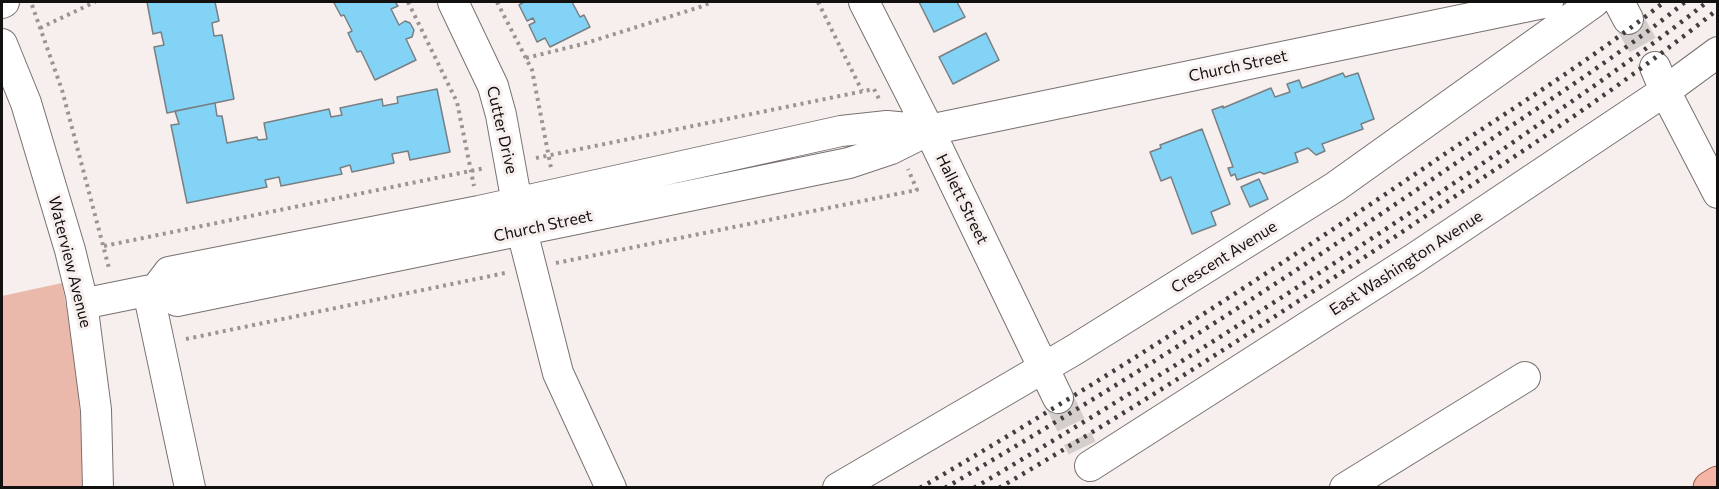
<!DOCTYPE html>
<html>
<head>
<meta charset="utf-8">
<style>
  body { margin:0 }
  #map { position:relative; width:1719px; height:489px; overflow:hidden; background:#f6efed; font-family:Commissioner,sans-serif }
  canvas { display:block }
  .frame { position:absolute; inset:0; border:3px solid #131110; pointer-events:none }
</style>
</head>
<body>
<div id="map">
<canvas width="1719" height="489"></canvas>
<div class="frame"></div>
</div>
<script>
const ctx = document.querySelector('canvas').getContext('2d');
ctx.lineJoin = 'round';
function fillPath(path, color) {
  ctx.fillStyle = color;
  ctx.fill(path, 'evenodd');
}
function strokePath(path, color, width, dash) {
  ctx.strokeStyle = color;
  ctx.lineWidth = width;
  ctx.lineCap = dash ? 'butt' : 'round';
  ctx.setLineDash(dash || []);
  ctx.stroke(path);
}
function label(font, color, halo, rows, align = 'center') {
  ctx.font = font + ' Commissioner,sans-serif';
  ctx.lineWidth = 6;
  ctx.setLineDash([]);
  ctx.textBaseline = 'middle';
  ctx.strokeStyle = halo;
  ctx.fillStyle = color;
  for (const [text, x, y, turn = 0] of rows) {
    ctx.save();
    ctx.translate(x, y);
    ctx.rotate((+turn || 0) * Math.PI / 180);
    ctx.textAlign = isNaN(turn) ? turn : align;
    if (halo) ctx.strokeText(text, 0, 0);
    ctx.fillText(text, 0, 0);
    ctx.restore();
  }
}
fillPath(new Path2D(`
  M62,283C75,351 83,419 84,487H2V296Z`), '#ebb9ac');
const building = new Path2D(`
  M147,2H215L219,21L212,23L214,36L222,35L234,99L167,113L154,47L164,45L161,32L153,34Z
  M336,2H395L398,6L391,9L399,25L405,21L410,23L414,30L412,37L406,39L416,60L375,80L361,51L357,52L348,33L352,31L344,15L341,16L334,3Z
  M524,2H572L580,17L584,15L590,27L550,47L545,38L537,42L529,25L535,22L533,18L527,21L519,5Z
  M919,2H957L965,17L934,32Z
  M986,33L999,60L953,84L939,57Z
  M1343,73L1345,77L1358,73L1374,119L1361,124L1363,129L1322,144L1325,151L1316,155L1308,148L1295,153L1298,162L1264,174L1260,172L1237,180L1235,174L1231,176L1228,168L1233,167L1212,110L1223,106V108L1271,88L1275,97L1290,92L1287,84L1299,80L1302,88Z
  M437,89L450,152L410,160L408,151L392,154L394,163L352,172L350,165L340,168L342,174L281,186L279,177L265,180L267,187L187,203L171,125L179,124L175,111L215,103L217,116H222L227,143L257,137L258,140L267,139L264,123L329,109L331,117L342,115L340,108L382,99L383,106L398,103L397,97Z
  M1202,129L1230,204L1211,212L1216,225L1192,234L1171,177L1161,181L1150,152L1161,148L1160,145Z
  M1259,179L1268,199L1250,207L1241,187Z`);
fillPath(building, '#82d3f5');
strokePath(building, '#797f82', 1.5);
strokePath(new Path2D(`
  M1628,19L1655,67
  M1058,398L1082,448`), '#d4cecc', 30, [30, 15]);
const minor = new Path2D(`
  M453,2L493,86L501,115L522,231L558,373L611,488
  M864,2L929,130L1058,398
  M1619,2L1628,19
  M2,3L4,2
  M2,44L26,103L70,250L81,295L96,410L98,488
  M1655,67L1665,91L1718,193
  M156,289L177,301L849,163L891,149L929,130L1548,2
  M148,291L190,488
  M82,304L156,289L169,272L479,211L841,131L887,126L929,130
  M1090,466L1412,260L1665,91L1718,52
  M838,488L1074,350L1335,187L1594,2
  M1345,488L1525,377`);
const major = new Path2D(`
  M1710,488L1718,483`);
strokePath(minor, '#787170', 32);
strokePath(major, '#a05c4a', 35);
strokePath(new Path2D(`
  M408,2L457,102L474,186
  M497,2L532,70L551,168
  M818,2L862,91
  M32,5L62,90L109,268
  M40,28L95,2
  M526,58L583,44L700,7L712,2
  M536,158L874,89L880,101
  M104,246L485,168
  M556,263L917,190L908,169
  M186,339L505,273`), '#9a9593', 4, [3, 4.5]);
strokePath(minor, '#fff', 30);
strokePath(major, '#f4b5a6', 33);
strokePath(new Path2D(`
  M920,488C1095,386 1265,276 1433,162C1509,110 1592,60 1664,2
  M945,488C1121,385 1291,276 1459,161C1535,109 1614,60 1685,2
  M974,488C1146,386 1314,279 1479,166C1556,112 1634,60 1707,2
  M999,488C1149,400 1293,306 1436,209C1532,145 1628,82 1718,9`), '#413e3d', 4.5, [3, 6]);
label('16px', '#131110', '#f6efed', [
  ["Church Street",1238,66,-12],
  ["Cutter Drive",502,130,77],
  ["Hallett Street",962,199,64],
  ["Church Street",543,226,-12],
  ["Crescent Avenue",1224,257,-32],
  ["Waterview Avenue",70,262,76],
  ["East Washington Avenue",1406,263,-33]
]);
</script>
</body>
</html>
